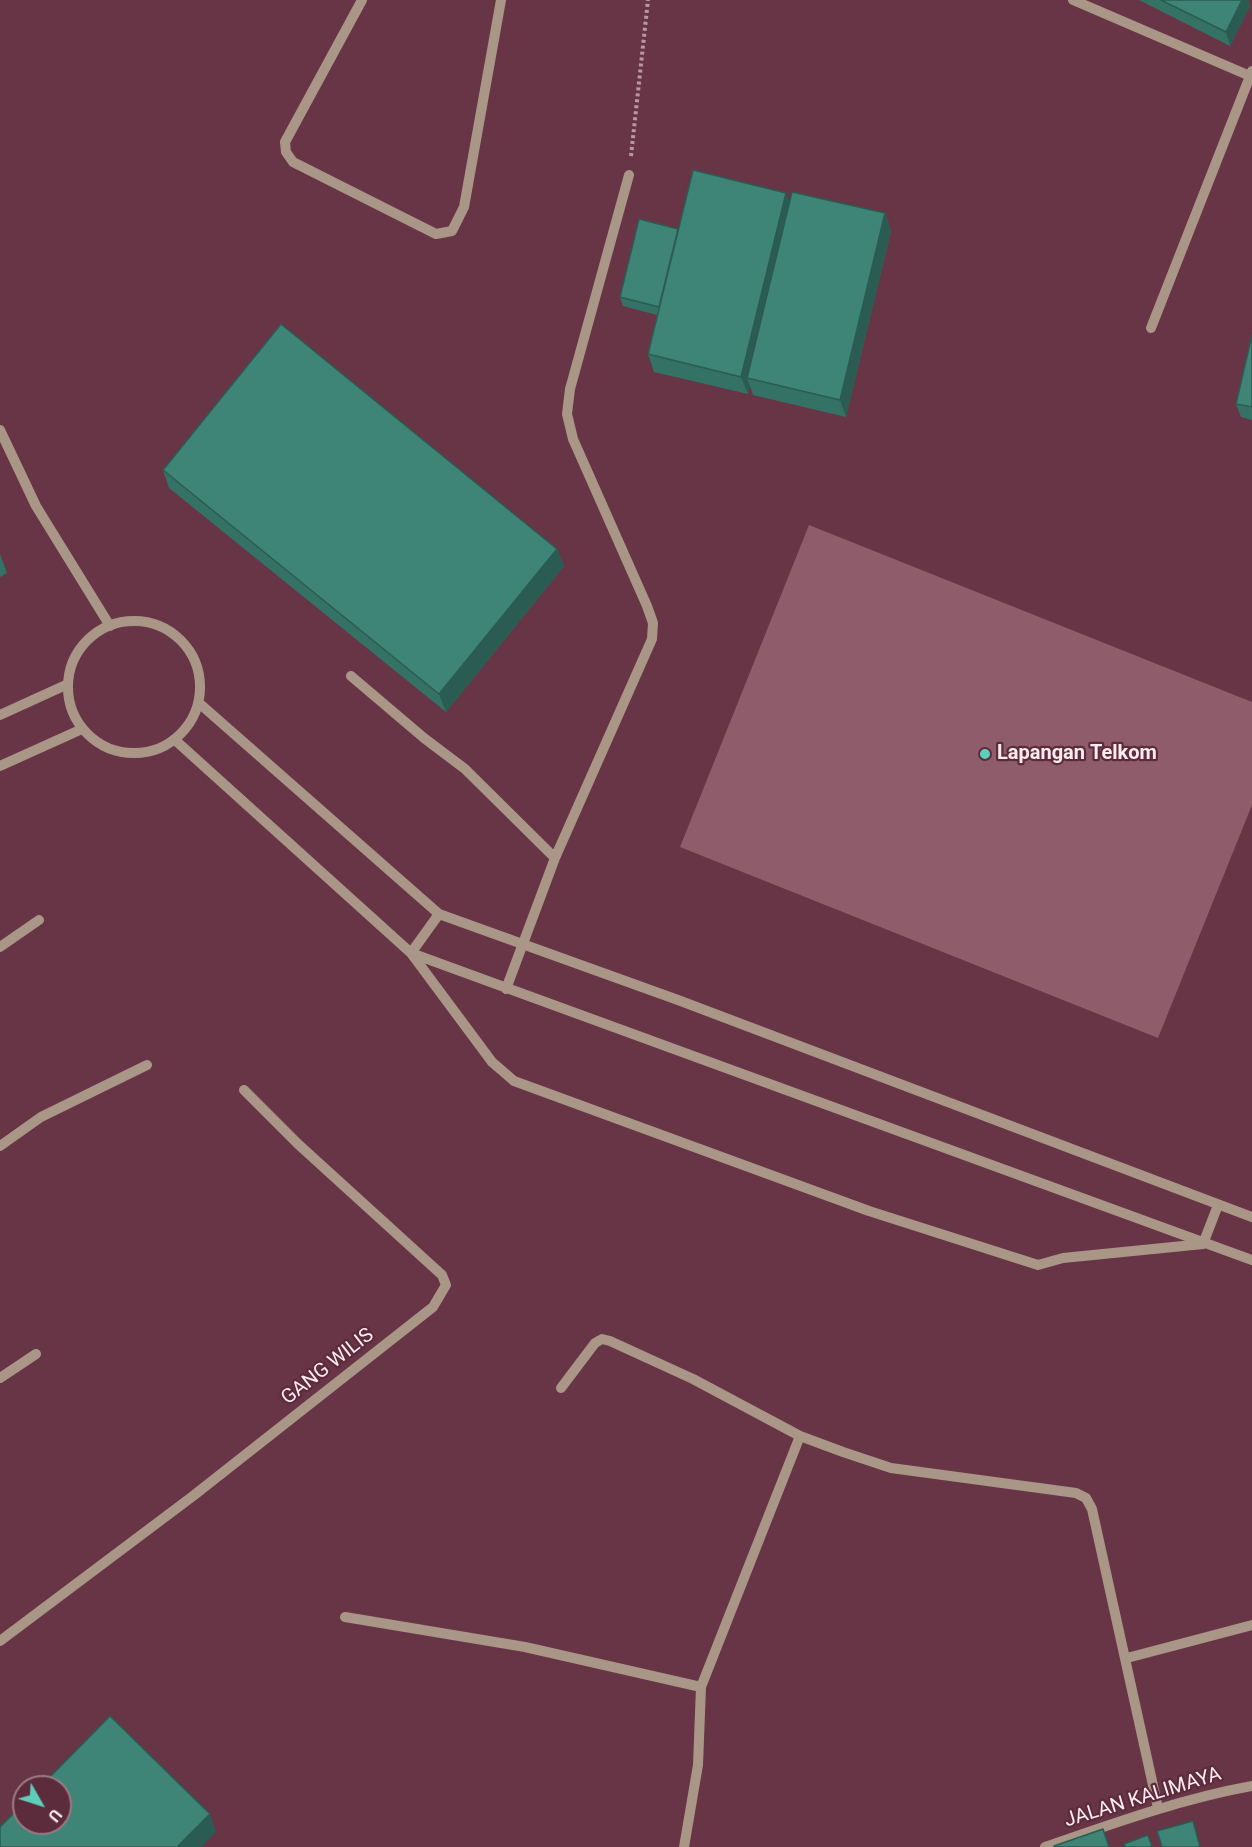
<!DOCTYPE html>
<html>
<head>
<meta charset="utf-8">
<style>
  body { margin:0 }
  #map { position:relative; width:1252px; height:1847px; overflow:hidden; background:#673546; font-family:Roboto,sans-serif }
  canvas { display:block }
  .north { position:absolute; left:12px; top:1775px; width:60px; height:60px; box-sizing:border-box; background:#5c2b3c; border:2px solid #9d7884; border-radius:50%; rotate:129deg; font-size:16px; font-weight:700; line-height:24px; text-align:center; color:#ffebf0 }
  .north::after { content:''; display:block; margin:auto; width:21px; height:27px; background:#5dceb9; clip-path:polygon(50% 0,100% 100%,50% 72%,0 100%) }
</style>
</head>
<body>
<div id="map">
<canvas width="1252" height="1847"></canvas>
<div class="north">U</div>
</div>
<script>
const ctx = document.querySelector('canvas').getContext('2d');
ctx.lineJoin = 'round';
function fillPath(path, color) {
  ctx.fillStyle = color;
  ctx.fill(path, 'evenodd');
}
function strokePath(path, color, width, dash) {
  ctx.strokeStyle = color;
  ctx.lineWidth = width;
  ctx.lineCap = dash ? 'butt' : 'round';
  ctx.setLineDash(dash || []);
  ctx.stroke(path);
}
function label(font, color, halo, rows, align = 'center') {
  ctx.font = font + ' Roboto,sans-serif';
  ctx.lineWidth = 4.5;
  ctx.setLineDash([]);
  ctx.textBaseline = 'middle';
  ctx.strokeStyle = halo;
  ctx.fillStyle = color;
  for (const [text, x, y, turn = 0] of rows) {
    ctx.save();
    ctx.translate(x, y);
    ctx.rotate((+turn || 0) * Math.PI / 180);
    ctx.textAlign = isNaN(turn) ? turn : align;
    if (halo) ctx.strokeText(text, 0, 0);
    ctx.fillText(text, 0, 0);
    ctx.restore();
  }
}
fillPath(new Path2D(`
  M809,525L1252,702V805L1158,1038L680,847Z`), '#8f5c6c');
strokePath(new Path2D(`
  M631,156L648,0`), '#ba98a2', 4, [3, 3]);
strokePath(new Path2D(`
  M362,0L285,142L286,152L293,162L436,234L452,231L464,207L501,0
  M1073,0L1250,76
  M1151,328L1252,71
  M0,430L36,506L110,626
  M68 687a66 66 0 1 1 132 0a66 66 0 1 1-132 0Z
  M351,676L424,738L465,769L555,858
  M199,703L439,914L678,1000L1252,1217
  M0,715L68,684
  M175,740L411,953L492,1062L514,1081L869,1211L1038,1265L1063,1258L1203,1244
  M0,766L82,729
  M0,947L39,920
  M411,953L1252,1260
  M411,953L439,914
  M506,989L555,858L652,639L653,623L647,606L573,439L567,414L570,389L629,175
  M0,1146L41,1117L147,1065
  M1203,1244L1218,1205
  M0,1378L36,1354
  M561,1388L595,1343L602,1339L610,1341L693,1379L800,1436L843,1452L891,1468L1076,1493L1086,1498L1092,1509L1158,1808
  M345,1617L525,1647L701,1687
  M0,1641L193,1496L433,1307L446,1285L442,1275L298,1144L244,1090
  M1127,1658L1252,1625
  M684,1847L698,1765L701,1687L800,1436
  M1045,1847C1114,1823 1181,1799 1252,1786`), '#aa9686', 10);
fillPath(new Path2D(`
  M1139,0H1248L1250,6L1230,46Z
  M790,202L885,213L891,231L846,417L753,395L750,386L748,394L654,372L648,354L657,315L623,306L620,297L678,229Z
  M1252,335V420L1241,417L1236,404Z
  M163,470L557,549L564,566L446,712L169,488Z
  M0,554L7,573L0,577Z`), '#357266');
fillPath(new Path2D(`
  M1242,0H1248L1250,6L1230,46L1226,32Z
  M786,193L793,210L747,378L750,386L748,394L741,377Z
  M885,213L891,231L846,417L840,400Z
  M557,549L564,566L446,712L439,694Z
  M210,1814L216,1832L201,1847H177Z`), '#2b5c53');
const building = new Path2D(`
  M1161,0H1242L1226,32Z
  M693,170L786,193L741,377L648,354Z
  M792,192L885,213L840,400L747,378Z
  M639,219L678,229L659,307L620,297Z
  M281,324L557,549L439,694L163,470Z
  M1252,335V407L1236,404Z
  M110,1716L210,1814L177,1847H0V1827L24,1803V1823H60V1787H40Z
  M1193,1821L1200,1847H1162L1157,1831Z
  M1103,1829L1109,1847H1054V1846Z
  M1148,1835L1152,1847H1125L1124,1844Z`);
fillPath(building, '#3e8477');
strokePath(building, '#2b5c53', 1.5);
for (const [x, y, r, color] of [
  [985,754,6,"#5dceb9"]
]) {
  const dot = new Path2D();
  dot.arc(x, y, r, 0, 2 * Math.PI);
  ctx.fillStyle = color;
  ctx.fill(dot);
  strokePath(dot, '#5c2b3c', 2);
}
label('bold 20px', '#ffebf0', '#5c2b3c', [
  ["Lapangan Telkom",997,754]
], 'left');
label('20px', '#ffebf0', '#5c2b3c', [
  ["GANG WILIS",328,1367,-38],
  ["JALAN KALIMAYA",1143,1798,-17]
]);
</script>
</body>
</html>
